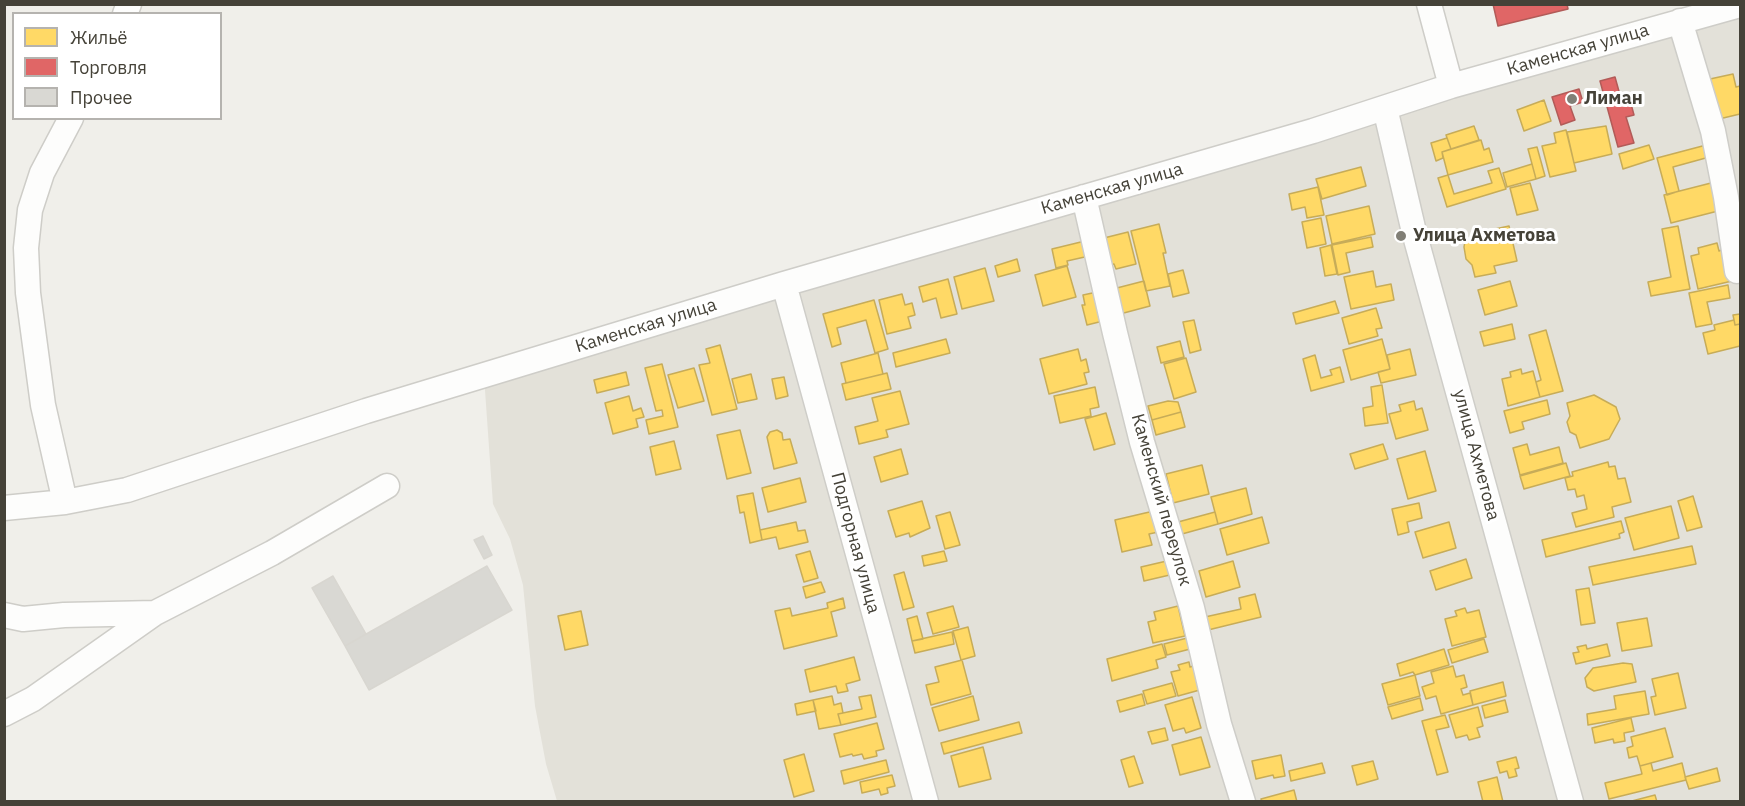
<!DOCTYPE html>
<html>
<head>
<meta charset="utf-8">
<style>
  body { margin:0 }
  #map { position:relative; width:1745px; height:806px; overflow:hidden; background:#f0efea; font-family:"IBM Plex Sans",sans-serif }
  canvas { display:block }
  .frame { position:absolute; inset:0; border:6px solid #454238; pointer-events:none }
  .legend { position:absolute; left:12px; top:12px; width:210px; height:108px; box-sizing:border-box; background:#fff; border:2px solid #b5b3af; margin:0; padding:8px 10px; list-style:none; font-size:18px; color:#454238 }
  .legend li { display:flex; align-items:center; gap:12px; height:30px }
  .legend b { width:30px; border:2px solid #b5b3af }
</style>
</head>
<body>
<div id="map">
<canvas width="1745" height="806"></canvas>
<div class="frame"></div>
<ul class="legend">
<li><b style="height:16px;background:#ffd966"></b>Жильё</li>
<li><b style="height:16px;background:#e06666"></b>Торговля</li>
<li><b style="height:16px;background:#d9d8d3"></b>Прочее</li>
</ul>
</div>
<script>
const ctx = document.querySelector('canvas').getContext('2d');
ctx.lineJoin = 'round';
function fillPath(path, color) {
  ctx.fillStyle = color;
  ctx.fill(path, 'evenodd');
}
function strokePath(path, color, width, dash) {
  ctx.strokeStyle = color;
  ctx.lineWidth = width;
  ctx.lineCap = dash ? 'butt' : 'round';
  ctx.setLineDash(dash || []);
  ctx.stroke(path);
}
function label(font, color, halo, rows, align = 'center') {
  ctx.font = font + ' "IBM Plex Sans",sans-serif';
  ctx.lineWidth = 6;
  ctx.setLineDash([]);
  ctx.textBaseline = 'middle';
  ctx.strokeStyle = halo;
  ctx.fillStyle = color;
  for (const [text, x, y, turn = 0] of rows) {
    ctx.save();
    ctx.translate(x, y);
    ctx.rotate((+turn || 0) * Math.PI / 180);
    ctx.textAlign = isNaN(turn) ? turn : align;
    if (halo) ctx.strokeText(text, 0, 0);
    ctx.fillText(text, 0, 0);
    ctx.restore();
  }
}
fillPath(new Path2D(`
  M1740,5V801H557L546,764L535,706L523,585L510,539L493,504L484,376Z`), '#e3e1d9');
const homes = new Path2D(`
  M1733,74L1736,87L1740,86V114L1719,119L1710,79Z
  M1544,100L1551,121L1524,131L1517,110Z
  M1474,126L1479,140L1451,149L1446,135Z
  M1606,126L1612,154L1574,163L1567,132Z
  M1566,130L1576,171L1550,177L1542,146L1556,143L1554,133Z
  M1447,138L1451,149L1442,152L1443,158L1436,161L1431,143Z
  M1481,140L1484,150L1489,148L1493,162L1448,175L1442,152Z
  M1710,144L1713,156L1673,167L1679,191L1667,195L1657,158Z
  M1649,145L1654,159L1623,169L1619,154Z
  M1537,147L1545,176L1536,179L1528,149Z
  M1532,164L1536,179L1507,187L1503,173Z
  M1361,167L1366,186L1322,199L1316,179Z
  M1499,168L1506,189L1447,207L1438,178L1448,175L1454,194L1492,183L1488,171Z
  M1530,183L1538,210L1517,215L1510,188Z
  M1711,183L1718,211L1671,223L1664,195Z
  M1318,187L1324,215L1307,218L1305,207L1292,210L1289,194Z
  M1369,206L1375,234L1332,244L1326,216Z
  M1321,218L1326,244L1307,248L1302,222Z
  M1159,224L1166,253H1163L1170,286L1146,291L1131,231Z
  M1509,226L1517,261L1494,266L1496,273L1475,277L1472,265L1466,259L1464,247L1465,241L1482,237L1481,232Z
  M1678,226L1690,289L1651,296L1648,282L1671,277L1662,229Z
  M1128,232L1136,264L1116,269L1114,264L1107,266L1100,239Z
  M1371,237L1373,247L1346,253L1350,272L1338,275L1332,245Z
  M1085,241L1089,256L1067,261L1068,265L1056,268L1052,249Z
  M1717,243L1719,251L1724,249L1732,281L1698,289L1691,256L1699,254L1698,248Z
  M1331,245L1337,274L1325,276L1320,248Z
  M1017,259L1020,271L998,277L995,266Z
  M1067,266L1076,297L1043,306L1035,275Z
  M985,268L994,301L962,309L954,277Z
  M1183,270L1189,293L1173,297L1168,274Z
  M1373,271L1376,287L1391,284L1394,300L1351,309L1344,277Z
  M948,279L957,314L941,318L936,298L923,302L919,287Z
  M1144,281L1150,306L1120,314L1113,289Z
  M1510,281L1517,306L1485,315L1478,290Z
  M1728,285L1730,298L1707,302L1712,324L1696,327L1689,293Z
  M1097,292L1103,321L1087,325L1082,305H1085L1083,295Z
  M902,294L905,305L912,303L915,315L908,317L911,328L887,334L879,300Z
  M874,300L888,349L875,353L866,320L837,328L841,344L832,347L823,314Z
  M1335,301L1339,313L1296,324L1293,313Z
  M1376,308L1382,328L1376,329L1378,336L1349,344L1342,318Z
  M1740,314V324L1735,325L1733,315Z
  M1194,320L1201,350L1190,353L1183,322Z
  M1734,320L1735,325L1740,324V346L1708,354L1703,333L1715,330L1714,325Z
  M1512,324L1515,339L1484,346L1480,332Z
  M1546,330L1563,391L1540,397L1536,382L1541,380L1529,335Z
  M946,339L950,353L896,367L893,353Z
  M1382,339L1390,369L1351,380L1343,350Z
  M1180,341L1184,357L1161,363L1157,347Z
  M720,345L737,409L712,415L699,365L710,363L706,349Z
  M1078,349L1081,361L1086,359L1089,372L1084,373L1087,384L1049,394L1040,359Z
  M1410,349L1416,375L1381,383L1378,372L1390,369L1387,355Z
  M878,353L883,374L846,383L841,363Z
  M1315,355L1321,378L1332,375L1330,370L1340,367L1344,382L1311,391L1303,359Z
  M1186,358L1196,392L1174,399L1164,364Z
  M662,364L678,427L649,434L646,420L663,416L662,410L656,411L645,368Z
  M694,368L704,401L678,408L668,375Z
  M1521,369L1522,374L1533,371L1540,397L1508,406L1502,379L1511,377L1510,372Z
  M626,372L629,385L597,393L594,380Z
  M887,373L891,389L846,400L842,384Z
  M751,374L757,399L738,403L732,379Z
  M784,377L788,396L776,399L772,379Z
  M1382,385L1388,423L1365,426L1363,408L1373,406L1371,387Z
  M1095,387L1099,407L1090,409L1091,416L1060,423L1054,396Z
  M900,391L909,424L886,430L888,437L859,444L855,427L878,421L872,398Z
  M1594,395L1616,407L1620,419L1609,439L1580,448L1576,435L1570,432L1567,422L1570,416L1567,403Z
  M629,396L633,411L641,408L644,417L636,419L638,427L613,434L605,403Z
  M1547,400L1550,414L1522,422L1524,429L1510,433L1504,411Z
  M1168,401L1178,402L1181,412L1152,420L1148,406Z
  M1414,401L1416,410L1422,408L1428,430L1396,439L1389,414L1401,411L1399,405Z
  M1181,412L1185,427L1156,435L1152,420Z
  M1106,413L1115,444L1094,450L1085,419Z
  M740,430L751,473L727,479L717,435Z
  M777,430L782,433L783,440L790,439L797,463L774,469L767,437L770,432Z
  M674,441L681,469L656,475L650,447Z
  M1383,444L1388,459L1355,469L1350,454Z
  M1527,444L1530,455L1559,447L1563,463L1520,475L1513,448Z
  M901,449L908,474L881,482L874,457Z
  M1425,451L1436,491L1408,499L1397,459Z
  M1608,462L1609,467L1615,466L1618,479L1625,478L1631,502L1612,507L1614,517L1576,527L1572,513L1587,509L1584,495L1577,497L1575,489L1568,490L1565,478L1573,476L1572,472Z
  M1566,463L1570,476L1524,489L1520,476Z
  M1202,465L1209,494L1173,503L1166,474Z
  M800,478L806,502L768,512L762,488Z
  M1246,488L1252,514L1218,524L1211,497Z
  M753,493L762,540L750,543L744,512L740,513L737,496Z
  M1693,496L1702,527L1687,531L1678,501Z
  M922,501L930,528L910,537L909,533L896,537L888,511Z
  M1419,503L1422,518L1407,522L1409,532L1398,535L1392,509Z
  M1671,506L1679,538L1634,550L1625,518Z
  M1158,510L1163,531L1149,534L1152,545L1122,552L1115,520Z
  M950,512L960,545L945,549L936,516Z
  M1215,512L1218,524L1182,534L1178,522Z
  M1262,517L1269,543L1227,555L1220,529Z
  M1621,521L1624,532L1619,534L1620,538L1546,557L1542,540Z
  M796,522L798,531L805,530L808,542L779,549L776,537L762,540L760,530Z
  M1449,522L1456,548L1423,558L1415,532Z
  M1692,546L1696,564L1593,585L1589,567Z
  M810,551L818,578L804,582L796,555Z
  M944,551L947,561L924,566L922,556Z
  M1466,559L1472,578L1436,590L1430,571Z
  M1171,560L1174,574L1144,581L1141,567Z
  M1233,561L1240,587L1206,597L1199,571Z
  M904,572L914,607L903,610L894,575Z
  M821,582L825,592L806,598L803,587Z
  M1589,588L1595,623L1581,625L1576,590Z
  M1255,594L1261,617L1208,630L1205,617L1241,609L1239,598Z
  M843,598L845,608L831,612L837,636L784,649L775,611L790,608L792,616L828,608L827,603Z
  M953,606L959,627L933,634L927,613Z
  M1178,606L1185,636L1153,643L1148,622L1156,620L1154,612Z
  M1465,608L1467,613L1479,610L1486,637L1452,646L1445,619L1457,616L1455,611Z
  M581,611L588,645L565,650L558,616Z
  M917,616L923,639L912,641L907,619Z
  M1647,618L1652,646L1622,651L1617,623Z
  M968,627L975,656L961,660L953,631Z
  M952,632L954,644L915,653L912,641Z
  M1191,637L1194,648L1167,655L1164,644Z
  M1484,639L1488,652L1452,663L1448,650Z
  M1162,644L1166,657L1156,660L1158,668L1112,681L1107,659Z
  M1607,644L1610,656L1576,664L1573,653L1579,652L1577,647L1586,645L1587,649Z
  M1444,649L1449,665L1415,675L1413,672L1400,676L1397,664Z
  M854,657L860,680L846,684L848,691L838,693L836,686L810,692L805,670Z
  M962,660L971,694L931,705L926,685L939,682L935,667Z
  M1189,662L1190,667L1200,664L1207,688L1178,696L1171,672L1180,670L1178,665Z
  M1623,663L1632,664L1636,682L1594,691L1587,687L1585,678L1593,668Z
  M1453,666L1456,677L1464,675L1467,687L1461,689L1463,695L1470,693L1473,705L1441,714L1436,696L1426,699L1422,687L1434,683L1431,672Z
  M1678,673L1686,708L1655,715L1651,697L1656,696L1652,679Z
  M1415,675L1420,696L1388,705L1382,684Z
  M1503,682L1506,696L1473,705L1470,691Z
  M1172,683L1176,696L1147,704L1143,691Z
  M1645,691L1649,714L1588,725L1587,714L1616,709L1614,696Z
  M1142,694L1145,705L1120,712L1117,701Z
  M871,695L876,717L841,725L838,714L862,709L859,697Z
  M832,696L834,705L841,703L843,713L838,714L841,725L819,729L813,700Z
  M973,696L979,720L939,731L932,708Z
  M1192,697L1201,728L1186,733L1184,728L1173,731L1165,705Z
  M1420,698L1423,710L1392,719L1388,707Z
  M813,700L816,711L797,715L795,704Z
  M1505,700L1508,712L1485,718L1482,706Z
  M1478,707L1483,726L1477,728L1480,737L1469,740L1467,735L1456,738L1449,715Z
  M1445,715L1449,727L1436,730L1448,772L1437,775L1422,721Z
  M1631,718L1634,731L1624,733L1625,741L1614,743L1613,739L1595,743L1592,728Z
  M1019,722L1022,733L944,754L941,743Z
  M877,723L884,749L876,751L877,756L864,759L862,754L853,756L852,754L840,757L834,734Z
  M1165,728L1168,740L1152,744L1148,732Z
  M1665,728L1673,757L1640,766L1637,756L1629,758L1627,748L1633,746L1631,737Z
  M1201,737L1210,767L1180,775L1172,745Z
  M983,747L991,779L959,787L951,756Z
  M804,754L814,791L794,797L784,760Z
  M1281,755L1285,776L1274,778L1273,775L1256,779L1252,761Z
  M1134,756L1143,783L1129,787L1121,760Z
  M1516,757L1519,768L1515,769L1517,776L1509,778L1507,771L1500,773L1497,762Z
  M886,760L889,772L844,784L841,771Z
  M1373,761L1378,779L1357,785L1352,766Z
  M1322,763L1325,773L1291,781L1289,771Z
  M1651,763L1653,771L1682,763L1686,780L1609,799L1605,783L1642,774L1640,766Z
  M1717,768L1720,781L1689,789L1685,777Z
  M892,775L895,786L887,788L888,793L881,795L879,789L862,793L860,782Z
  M1497,777L1503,802H1483L1478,782Z
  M1294,790L1297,802H1262L1261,799Z
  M1655,795L1657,802H1628Z`);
fillPath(homes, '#ffd966');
strokePath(homes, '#c7ac58', 1.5);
const shops = new Path2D(`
  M1493,4H1567L1568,9L1498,26Z
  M1615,77L1620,95L1628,93L1634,115L1626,117L1634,143L1618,147L1600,81Z
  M1579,89L1583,102L1570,106L1575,120L1561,125L1552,97Z`);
fillPath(shops, '#e06666');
strokePath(shops, '#b25b58', 1.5);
const building = new Path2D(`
  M483,536L492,555L484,559L474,540Z
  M487,566L512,610L369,690L345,646Z
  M333,576L366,634L345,646L312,588Z`);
fillPath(building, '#d9d8d3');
strokePath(building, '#d8d6d0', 1.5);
const minor = new Path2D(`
  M1429,4L1451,86
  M125,14L129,4
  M1680,21L1713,131L1726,197L1737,271
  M1385,108L1414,232L1571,802
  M1084,197L1115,333L1142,442L1192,608L1219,724L1243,802
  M784,284L926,802
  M65,502L43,405L28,293L26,248L30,210L42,173L71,118
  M4,508L65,502L127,490L366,411L784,284L1313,131L1451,86L1740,5
  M4,615L23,619L64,615L155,613
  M4,714L33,699L155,613L272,553L387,486`);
strokePath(minor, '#cecdc8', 27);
strokePath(minor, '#fdfdfc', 24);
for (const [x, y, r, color] of [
  [1572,99,6,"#817f76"],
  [1401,236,6,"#817f76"]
]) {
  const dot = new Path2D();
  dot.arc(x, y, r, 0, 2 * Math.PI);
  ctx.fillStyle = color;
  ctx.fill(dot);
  strokePath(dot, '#fff', 2);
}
label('18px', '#454238', '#fff', [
  ["Каменская улица",1578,50,-16],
  ["Каменская улица",1112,189,-16],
  ["Каменская улица",646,326,-17],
  ["улица Ахметова",1476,455,75],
  ["Каменский переулок",1161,500,74],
  ["Подгорная улица",855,543,75]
]);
label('bold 18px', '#454238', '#fff', [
  ["Лиман",1584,99],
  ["Улица Ахметова",1413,236]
], 'left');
</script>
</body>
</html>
